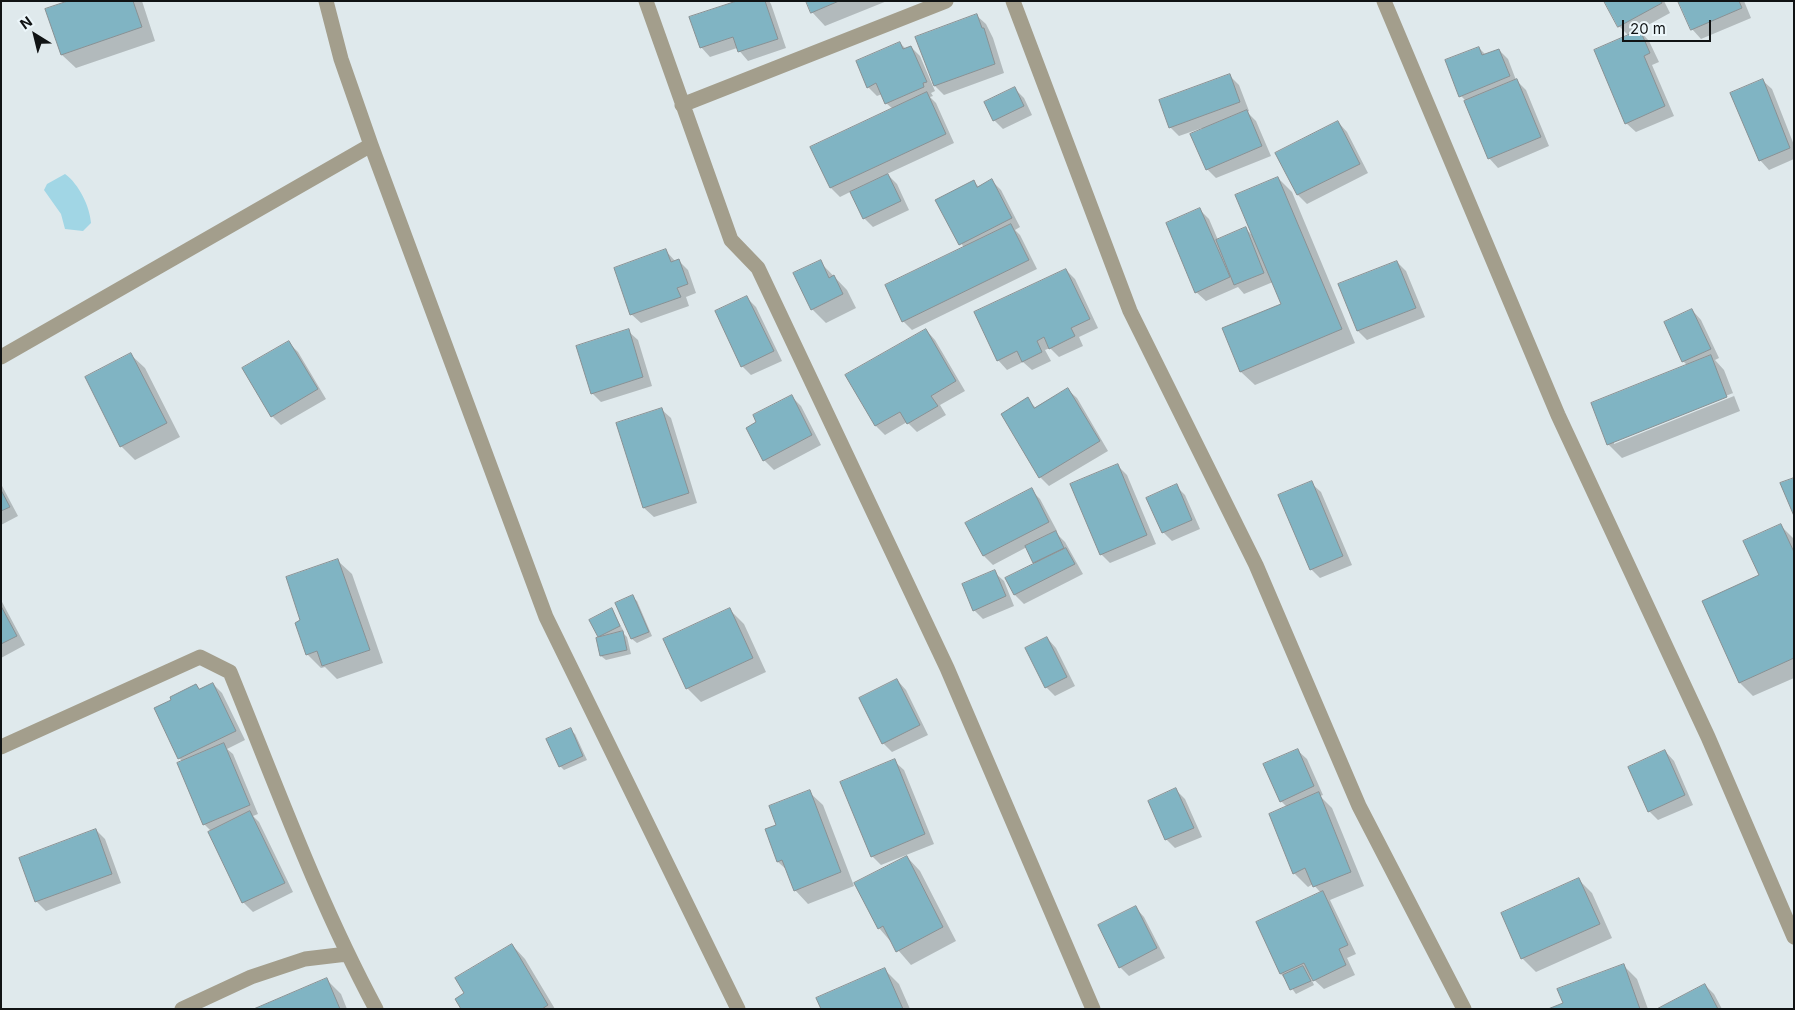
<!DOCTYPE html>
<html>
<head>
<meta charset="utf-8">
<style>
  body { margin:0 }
  #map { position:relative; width:1795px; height:1010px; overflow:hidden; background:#dfe9ec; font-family:Inter,sans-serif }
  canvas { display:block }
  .frame { position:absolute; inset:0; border:2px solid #101314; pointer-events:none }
  .north { position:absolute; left:10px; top:10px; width:50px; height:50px; -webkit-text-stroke:4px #ecf6fa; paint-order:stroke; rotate:324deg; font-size:14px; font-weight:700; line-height:20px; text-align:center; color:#101314 }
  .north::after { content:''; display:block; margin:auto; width:18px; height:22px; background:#101314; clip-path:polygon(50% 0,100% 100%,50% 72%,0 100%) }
  .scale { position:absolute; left:1622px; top:20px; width:89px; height:22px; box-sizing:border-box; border:2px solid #101314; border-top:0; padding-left:6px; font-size:15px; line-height:18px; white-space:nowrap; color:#101314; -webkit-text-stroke:4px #ecf6fa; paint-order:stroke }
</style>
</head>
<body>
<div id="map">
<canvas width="1795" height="1010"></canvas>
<div class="frame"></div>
<div class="north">N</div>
<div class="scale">20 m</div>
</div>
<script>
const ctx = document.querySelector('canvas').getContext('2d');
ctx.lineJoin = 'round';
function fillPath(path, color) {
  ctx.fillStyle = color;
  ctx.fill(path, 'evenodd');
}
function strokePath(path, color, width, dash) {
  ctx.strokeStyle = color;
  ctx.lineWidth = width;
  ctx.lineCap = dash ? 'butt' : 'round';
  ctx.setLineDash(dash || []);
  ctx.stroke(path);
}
fillPath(new Path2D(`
  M65,174C79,184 90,207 91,223L83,231L65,229L61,214L44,190L47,184Z`), '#a1d6e5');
fillPath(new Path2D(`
  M71,1H142L155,41L76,68L62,55L47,10Z
  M741,1H769L771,4L786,48L748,61L737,48L710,57L701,47Z
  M807,1H887L825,26L812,12Z
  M1606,1H1664L1670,13L1639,30L1649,41L1659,62L1652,65L1674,116L1636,132L1626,123L1629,36L1619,26Z
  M1680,1H1744L1751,18L1701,39L1692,29Z
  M976,15L986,24L993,38L1004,73L944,95L932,83Z
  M900,43L906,49L911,47L920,56L935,91L931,93L933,96L930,97L936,103L954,143L887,174L897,184L909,210L873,227L864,218L852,191L840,197L831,188L893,109L886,103L882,94L877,96L868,87Z
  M1479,48L1486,55L1499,50L1508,59L1516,80L1526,90L1549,146L1498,168L1489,158L1465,100L1461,96Z
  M1230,76L1239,85L1249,111L1247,112L1256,121L1271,156L1216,178L1207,169L1202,128L1179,136L1170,127Z
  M1762,80L1772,89L1794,145V159L1769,170L1760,160Z
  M1015,89L1024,98L1032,115L1003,129L994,120Z
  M1338,122L1347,132L1368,173L1307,204L1298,195L1277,153Z
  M1278,178L1292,192L1355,343L1255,385L1241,372L1224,329L1283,305L1273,282L1244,294L1238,287L1206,301L1196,292L1200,210L1209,219L1218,240L1246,229L1254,237Z
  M973,181L979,187L992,181L1001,190L1020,227L1015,230L1020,235L1037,269L912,330L903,321L964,248L937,200Z
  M666,251L676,262L679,261L688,270L696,293L686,297L689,306L641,323L631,314Z
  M820,262L847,290L856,308L826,323L812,309Z
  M1397,262L1406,271L1425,317L1367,340L1358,331L1340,285Z
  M1066,270L1075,279L1098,328L1079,337L1083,346L1059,357L1050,348L1045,350L1051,361L1032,370L1023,362L1007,370L998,360Z
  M747,298L756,307L782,361L751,375L742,366Z
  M1692,310L1701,320L1719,358L1715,360L1724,370L1740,411L1622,458L1608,444L1687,365L1683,361ZM1733,393L1734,396L1614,444V441Z
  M926,330L935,340L965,391L940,405L946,415L917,432L907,422L885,435L876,426L847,376Z
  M628,331L638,340L652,386L601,402L592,393Z
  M289,343L298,352L326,399L281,425L272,416Z
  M131,355L145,368L180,437L135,460L121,446L87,377Z
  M1067,389L1077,398L1108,451L1049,486L1040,477L1027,399L1036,408Z
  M791,396L801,406L821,445L774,470L764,460L748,428Z
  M661,409L671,418L697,503L654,517L644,508L618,424Z
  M1118,466L1127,475L1156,544L1110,563L1101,554Z
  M1311,483L1321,492L1352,565L1320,578L1311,569Z
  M1,484L18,516L1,525Z
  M1176,486L1185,495L1200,529L1172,541L1163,532Z
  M1031,490L1040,499L1057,531L1055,532L1065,542L1083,574L1024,604L1015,595L1006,579L1035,564L1027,547L993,565L984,556L967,523Z
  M1781,526L1794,539V678L1753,696L1740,683L1760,576Z
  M338,561L352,574L383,663L337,679L325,667L321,668L307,654L302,621Z
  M994,572L1004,581L1014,606L983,619L974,610Z
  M632,597L637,601L652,636L637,643L632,639L616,604Z
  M1,600L25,645L1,658Z
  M612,610L623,630L621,631L627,637L631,654L606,660L601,656L598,639L601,638L599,636Z
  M730,610L744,624L766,672L701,702L688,689L665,640Z
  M1047,638L1056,648L1075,686L1055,696L1046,687Z
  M897,680L906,690L928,735L892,752L883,743Z
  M213,684L222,693L245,740L227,749L233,754L258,814L253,816L259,822L293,892L253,912L243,902L210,833L212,832L204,824L183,762L179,758L173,701L196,685L200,690Z
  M570,730L575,734L587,760L564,770L560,766Z
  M1297,750L1307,759L1323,795L1320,796L1332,808L1364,886L1330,900L1356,954L1347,958L1355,975L1324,989L1310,976L1314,985L1296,994L1281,974L1258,923L1321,893L1313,884L1308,887L1294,873L1287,807L1281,801Z
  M1665,751L1674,761L1693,805L1658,820L1649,811Z
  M894,761L904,770L934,844L881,865L872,856Z
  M1176,790L1185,799L1202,837L1175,848L1166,839Z
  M809,792L823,805L854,886L808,904L795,890L787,870L778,862L766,830L777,826Z
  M96,830L105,839L121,883L46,911L37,902L21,858Z
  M907,857L920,871L956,941L911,965L879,928L856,883Z
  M1578,879L1592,893L1612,938L1536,972L1522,958Z
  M1135,907L1144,917L1165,958L1129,976L1120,967Z
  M512,945L525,959L555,1009H462L466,994Z
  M1624,966L1637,979L1648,1009H1552L1564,1004Z
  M885,970L899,984L910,1009H822Z
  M327,980L341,994L347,1009H257Z
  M1705,985L1714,994L1722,1009H1660Z`), '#0003');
const building = new Path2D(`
  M68,1H133L142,27L61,55L45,9Z
  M737,1H765L778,39L738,52L733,37L700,48L689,17Z
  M806,1H839L811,13Z
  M1604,1H1661L1662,3L1618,27Z
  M1678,1H1739L1742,8L1691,30Z
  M977,14L982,28H984L995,64L934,86L915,37Z
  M1640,30L1650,53L1644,56L1665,106L1625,124L1594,50Z
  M900,42L903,49L911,46L927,82L923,83L924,87L885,104L876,83L867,88L856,61Z
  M1479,47L1482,55L1499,49L1510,76L1459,97L1445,60Z
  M1230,74L1240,102L1169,128L1159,100Z
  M1517,79L1541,137L1488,159L1464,101Z
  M1763,79L1790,148L1759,161L1730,93Z
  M1015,87L1024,106L993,121L984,102Z
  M927,92L946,134L830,188L810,147Z
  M1247,110L1262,146L1206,170L1190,134Z
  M1338,121L1360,164L1297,195L1275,153Z
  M888,174L901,201L863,219L850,192Z
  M1278,177L1342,329L1240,372L1222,328L1281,304L1235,195Z
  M992,179L1012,218L959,245L935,200L974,180L977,187Z
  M1200,208L1230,277L1195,293L1166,223Z
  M1011,224L1029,260L902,322L885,285Z
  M1246,227L1264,273L1234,285L1216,240Z
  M666,249L671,262L679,259L688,284L677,288L681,297L630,315L614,268Z
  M821,260L829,278L834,275L843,294L811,310L793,273Z
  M1397,261L1416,308L1357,331L1338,284Z
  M1066,269L1090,319L1071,328L1075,336L1049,349L1044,337L1037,341L1042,352L1022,362L1017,351L997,361L974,312Z
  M747,296L774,351L741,367L715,311Z
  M1692,309L1711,349L1682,362L1664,322Z
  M629,329L643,377L591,394L576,346Z
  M926,329L956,381L931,396L938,406L907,424L900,412L875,426L845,375Z
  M289,341L318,389L271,417L242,368Z
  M131,353L167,423L120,447L85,377Z
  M1711,355L1727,397L1607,445L1591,403Z
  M1068,388L1100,441L1039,478L1001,414L1028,397L1034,408Z
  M792,395L812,435L763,461L746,428L756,422L753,415Z
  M662,408L689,493L643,508L616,423Z
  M1118,464L1147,535L1100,555L1070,484Z
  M1794,478V516L1780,483Z
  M1312,481L1343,556L1310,570L1278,495Z
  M1177,484L1192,520L1162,533L1146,498Z
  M1032,488L1049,522L983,556L965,523Z
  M1,490L10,507L1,511Z
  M1781,524L1794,552V658L1739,683L1702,601L1759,575L1743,541Z
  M1056,531L1064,548L1033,563L1025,546Z
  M1066,548L1075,564L1014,595L1005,578Z
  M338,559L370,650L322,666L317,651L306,655L295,623L300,620L286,577Z
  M995,570L1006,596L973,611L962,584Z
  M633,595L649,632L631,639L615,603Z
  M1,606L17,636L1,644Z
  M612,608L620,626L598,637L589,620Z
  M730,608L753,658L686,689L663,639Z
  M623,631L627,650L600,656L596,638Z
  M1047,637L1067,677L1045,688L1025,648Z
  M897,679L920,725L882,744L859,698Z
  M213,683L236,731L178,759L154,708L171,700L170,697L196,684L199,689Z
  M571,728L583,756L559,767L546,739Z
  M224,743L250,805L203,825L177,763Z
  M1298,749L1314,786L1280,802L1263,764Z
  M1665,750L1685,795L1648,812L1628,767Z
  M895,759L925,834L871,857L840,782Z
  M1176,788L1194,828L1165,840L1148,801Z
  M810,790L841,872L794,891L782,860L777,862L765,829L776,825L769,806Z
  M1319,792L1351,872L1313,887L1305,868L1293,874L1269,814Z
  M250,811L285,883L242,903L208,832Z
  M96,829L112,874L35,902L19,858Z
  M907,856L943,927L896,952L883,926L878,929L854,883Z
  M1579,878L1600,924L1521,959L1501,913Z
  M1323,891L1348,945L1339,949L1346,965L1313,981L1304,963L1280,974L1256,922Z
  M1136,906L1157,948L1119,968L1098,925Z
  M512,944L548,1005L542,1009H461L455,999L464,993L455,978Z
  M1624,964L1640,1009H1548L1563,1003L1557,989Z
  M1303,966L1311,981L1290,990L1283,975Z
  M885,968L903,1009H821L816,998Z
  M327,978L340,1009H254Z
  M1705,984L1718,1009H1657Z`);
fillPath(building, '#80b4c3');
strokePath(building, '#889194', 1);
strokePath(new Path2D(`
  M326,1L341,59L371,145L546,617L738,1009
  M646,1L731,240L758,268L947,668L1093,1009
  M1013,1L1130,311L1256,565L1359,806L1464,1009
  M1384,1L1558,415L1708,737L1794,937
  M682,105L946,1
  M1,357L371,145
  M1,747L200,657L230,672C276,785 318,901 376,1009
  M182,1009L251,977L305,959L347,954`), '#a39e8c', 15);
</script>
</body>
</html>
